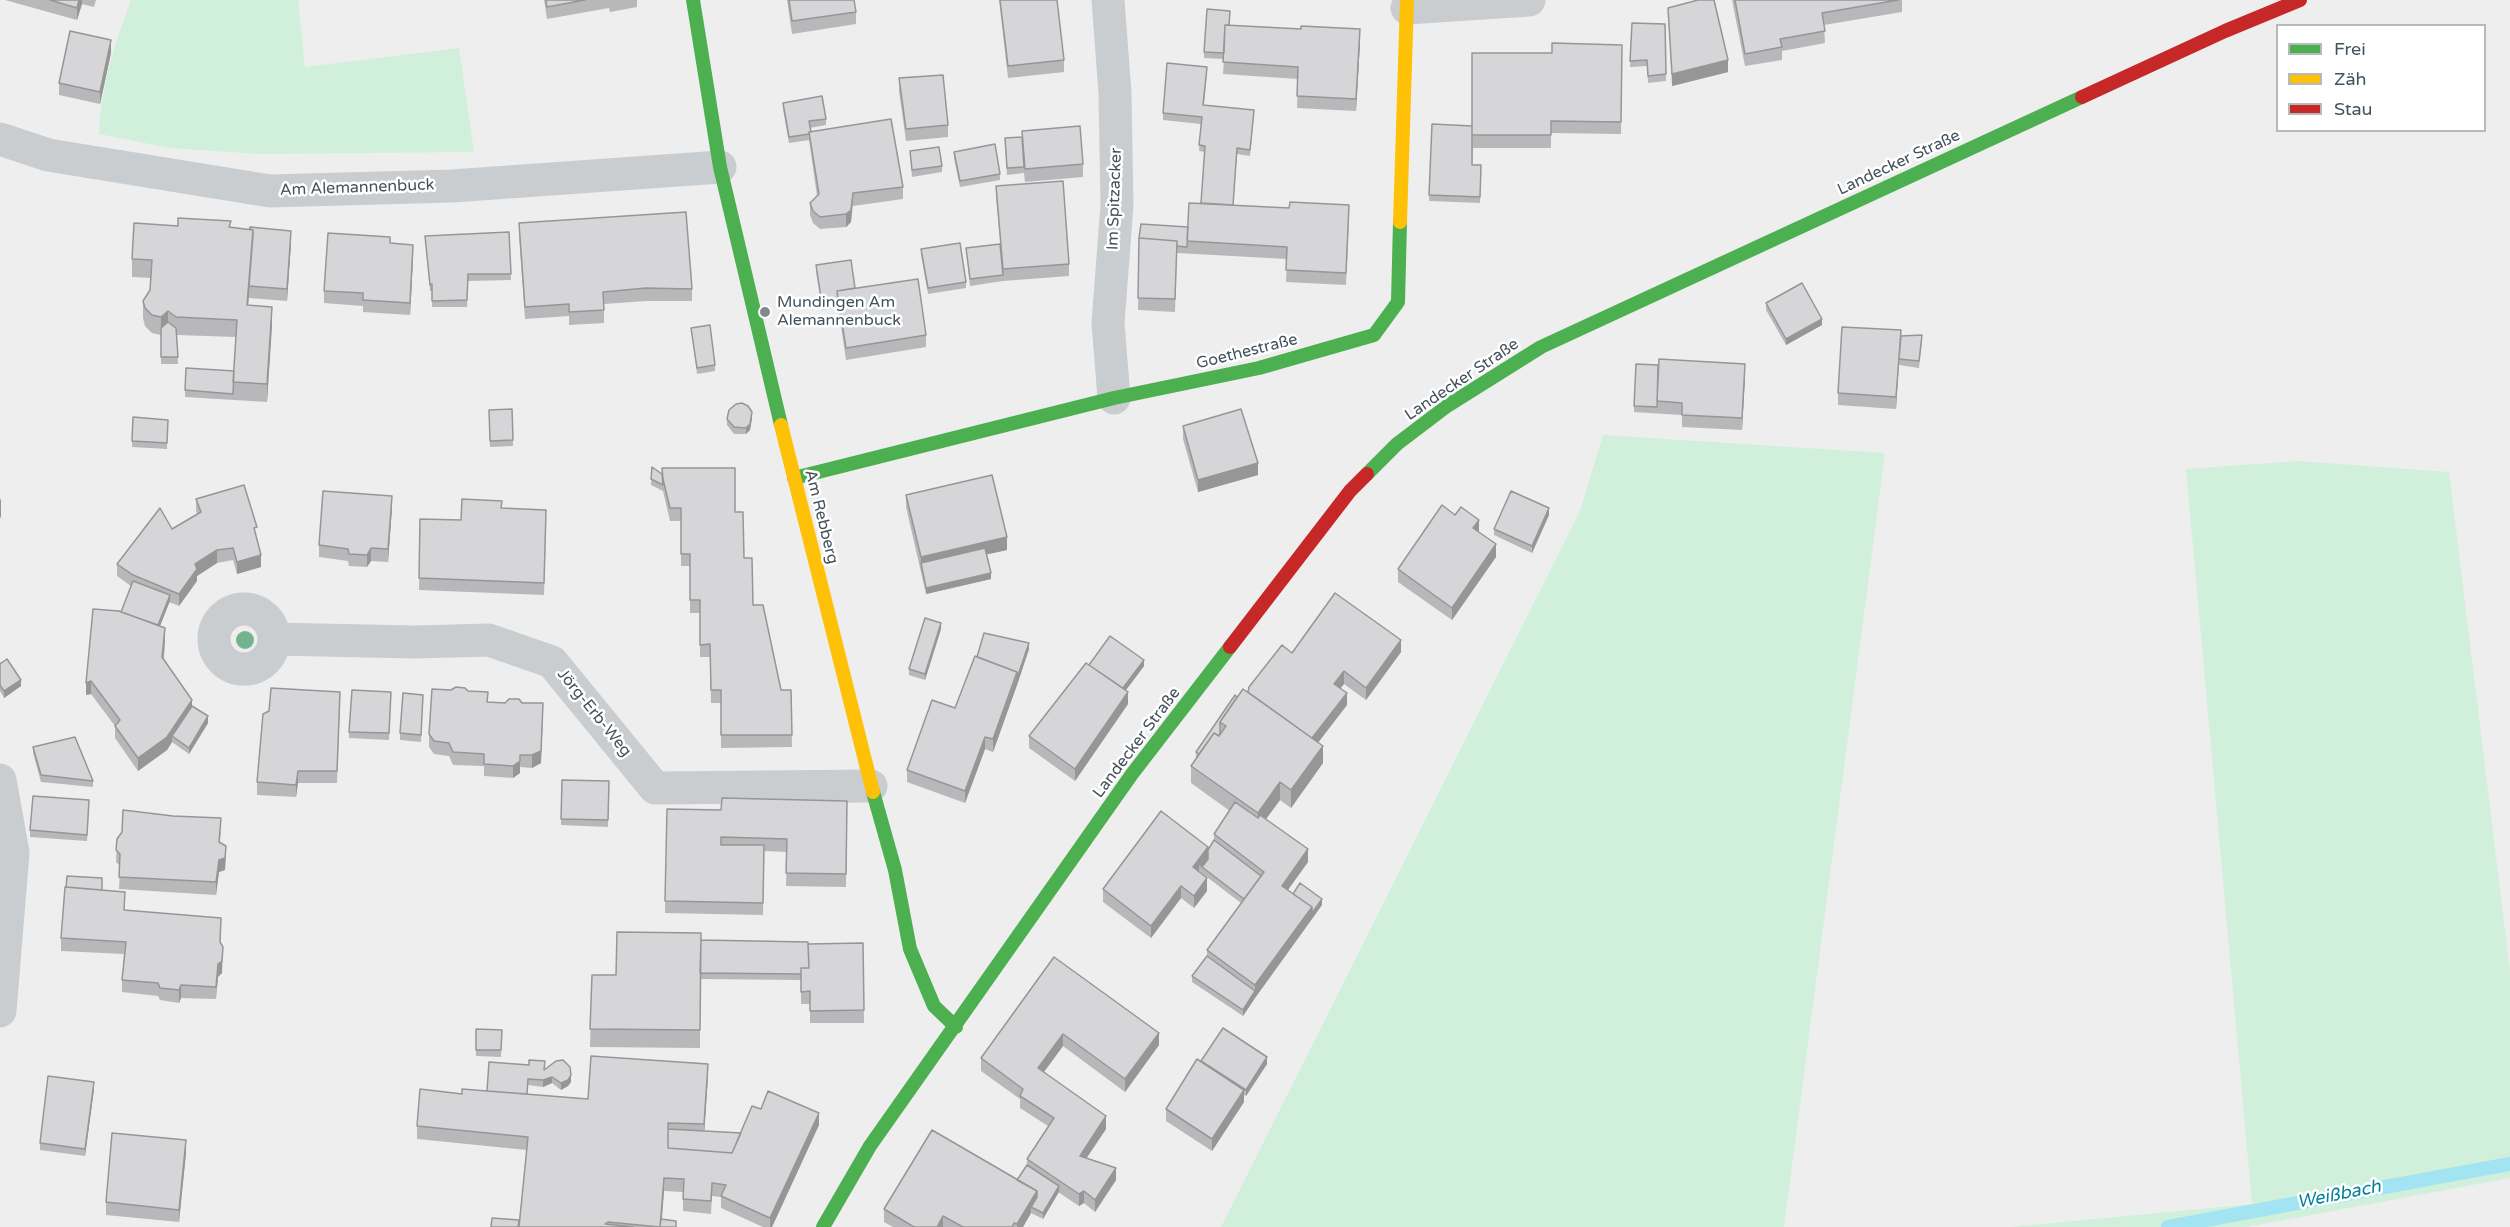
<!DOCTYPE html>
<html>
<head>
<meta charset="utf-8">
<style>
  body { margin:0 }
  #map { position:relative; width:2510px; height:1227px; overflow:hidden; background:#efeeee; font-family:"Varela Round",sans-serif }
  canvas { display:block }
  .legend { position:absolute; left:2276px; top:24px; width:210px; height:108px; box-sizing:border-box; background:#fff; border:2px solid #b4babe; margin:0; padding:8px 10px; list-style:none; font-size:18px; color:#44525c }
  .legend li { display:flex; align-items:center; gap:12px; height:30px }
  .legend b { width:30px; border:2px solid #b4babe }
</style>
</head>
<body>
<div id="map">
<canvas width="2510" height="1227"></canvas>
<ul class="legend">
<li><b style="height:8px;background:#4caf50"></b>Frei</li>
<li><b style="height:8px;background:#ffc107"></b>Zäh</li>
<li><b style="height:8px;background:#c62828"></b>Stau</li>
</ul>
</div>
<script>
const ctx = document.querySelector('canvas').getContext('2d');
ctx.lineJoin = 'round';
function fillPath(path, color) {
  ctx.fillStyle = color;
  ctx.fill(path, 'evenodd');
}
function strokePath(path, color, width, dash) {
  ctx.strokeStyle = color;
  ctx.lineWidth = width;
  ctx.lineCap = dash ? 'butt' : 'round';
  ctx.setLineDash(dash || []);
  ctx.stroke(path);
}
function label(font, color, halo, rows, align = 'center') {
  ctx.font = font + ' "Varela Round",sans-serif';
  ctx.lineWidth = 5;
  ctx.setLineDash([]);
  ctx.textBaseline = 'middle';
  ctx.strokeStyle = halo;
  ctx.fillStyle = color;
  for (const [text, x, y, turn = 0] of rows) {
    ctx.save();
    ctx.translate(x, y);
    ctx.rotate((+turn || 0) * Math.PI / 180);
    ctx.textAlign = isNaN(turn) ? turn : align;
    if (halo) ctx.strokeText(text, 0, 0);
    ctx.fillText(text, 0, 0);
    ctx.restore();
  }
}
fillPath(new Path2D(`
  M131,0H298L305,67L459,48L474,152L260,154L170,148L99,134C101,87 114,45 131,0Z
  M1603,435L1885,453L1784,1227H1221L1580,511Z
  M2298,461L2449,472L2510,971V1178L2247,1227H2011L2252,1204L2186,469Z`), '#d0f0db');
strokePath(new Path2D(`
  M2168,1227L2510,1164`), '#a2e4f1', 14);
strokePath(new Path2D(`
  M1108,0L1115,93L1117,205L1108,323L1114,398
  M1407,8L1529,0
  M0,139L48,155L270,191L452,186L720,167
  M214 639a30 30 0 1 1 60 0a30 30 0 1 1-60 0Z
  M274,639L415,642L489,640L552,662L655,788L871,786
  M0,780L13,853L0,1011`), '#cacdcf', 33);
strokePath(new Path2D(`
  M693,0L720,167L781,425
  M1367,474L1397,444L1447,406L1541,347L2082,97
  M794,478L1114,398L1259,368L1374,335L1398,302L1400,222
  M873,792L895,870L910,949L934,1006L956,1027
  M823,1227L870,1146L1132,774L1230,647`), '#4caf50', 14);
strokePath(new Path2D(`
  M1400,222L1407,0
  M781,425L873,792`), '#ffc107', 14);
strokePath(new Path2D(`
  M2082,97L2225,31L2300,0
  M1230,647L1350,491L1367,474`), '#c62828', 14);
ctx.fillStyle = '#74b390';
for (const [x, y] of [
  [245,640]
]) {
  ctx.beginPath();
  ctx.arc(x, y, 9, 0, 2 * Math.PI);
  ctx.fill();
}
fillPath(new Path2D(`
  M5,0H96L94,7L82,4L77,20Z
  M544,0H637V7L610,12L609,8L547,19Z
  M787,0H854L856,12V24L792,34Z
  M999,0H1057L1064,60V72L1008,78Z
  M1732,0H1902V12L1824,25L1825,43L1782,51V60L1745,66Z
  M1668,8L1728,72L1672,86Z
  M1632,23L1665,24L1666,81L1648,83L1647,66L1630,67Z
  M1230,25L1360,42L1356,111L1297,108L1298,79L1223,74L1224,59L1204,58V52Z
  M1622,45L1621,134L1551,133V148H1473L1472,165H1481L1480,203L1429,201L1432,124L1472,126L1552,53Z
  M111,53L100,104L59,95V83Z
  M1207,73L1204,105L1254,116L1250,156L1237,154L1233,205L1349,218L1346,285L1286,282L1287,259L1177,253L1175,312L1138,310L1139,238L1188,227L1201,203L1205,152L1199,151L1201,124L1163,120V113Z
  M899,78L948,125V137L906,141L899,91Z
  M783,103L826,119V125L810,128L811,132L903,187V199L853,206L851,222L846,227L820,229L813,223L810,215V203L817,196L809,140L789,143L783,109Z
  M1022,131L1083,164V177L1025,182L1024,173L1007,175L1005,138L1022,137Z
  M910,151L942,166V172L912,177Z
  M954,152L1000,174V180L960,187L954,158Z
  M996,186L1069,264V276L1003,281L970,286L966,248L1002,261L996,198Z
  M519,223L692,289V301H646L604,304V323L569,325V316L525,319L519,236Z
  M178,226L231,228L291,243L287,301L249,298V294L248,305L272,325L267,402L185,397V390L234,371L236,337L177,335L178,364H161V335L152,333L145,326L143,318V301L150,290L151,278L132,277V259Z
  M509,232L511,280L468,281L467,307H432V291H430L425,236Z
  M390,243L413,257L410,315L363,312V306L324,303V291Z
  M921,249L966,282V288L928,294L921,255Z
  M816,265L926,335V347L846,360L838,306V308L822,310L816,271Z
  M1766,303L1822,325L1786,345L1766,310Z
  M691,328L715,365V371L697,374Z
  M1901,336L1922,342L1919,368L1899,365V363L1896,409L1838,405V393Z
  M1745,376L1742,430L1682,427V415L1634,412V406Z
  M489,410L513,440V446L490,447Z
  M752,418L750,430L746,434H734L727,425V419Z
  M168,420L167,449L132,447V441Z
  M1183,426L1258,475L1198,492L1183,439Z
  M652,467L662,474L735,512L753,605L781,690H791L792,747L721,748V703H711L710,657H700V613H690V566H681V521H670L663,491L651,485Z
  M906,495L1007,550L986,554L991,579L926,594L906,507Z
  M196,499L257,539L261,567L237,574L233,560L217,563L197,576V581L179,606L169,602L160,626L165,641L164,659L192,706L208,723L189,754L172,742L167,750L138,771L115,738V726L91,694L86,695V683L121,612L131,586L117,576V564L197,514L196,511Z
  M392,508L388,562L371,561L367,567L349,566L348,561L319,557V545Z
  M502,508L546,522L544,595L419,590L420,519L461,520Z
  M1549,515L1532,553L1494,535V529Z
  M1479,532L1496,557L1452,620L1398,582V569Z
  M941,629L925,680L909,675V669Z
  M1029,649L1017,685L993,752L985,749L965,803L907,782V770L955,708L977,657Z
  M1401,652L1366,700L1344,684L1340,688L1347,705L1318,743L1323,763L1291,808L1280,800L1266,819L1308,862L1288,890L1293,894L1322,905L1255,998L1243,1016L1192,982V976L1207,956V950L1241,903L1199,871V872L1207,891L1194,908L1181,898L1151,938L1103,902V889L1208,850L1214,840V834L1230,811L1191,783V766L1196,758V752L1237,697L1248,692L1292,653Z
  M0,664L21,686L4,698L0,691Z
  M1089,665L1144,666L1126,690L1128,704L1075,781L1029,748V736Z
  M468,691L488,702L522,703L543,716L541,763L532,768L520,767V773L513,778L484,776V766L453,765L449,756L434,754L429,747V734Z
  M391,692L389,740L349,738V732Z
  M423,695L421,742L400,740V733Z
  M340,705L337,783H298L296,797L257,795V782Z
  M33,747L93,781V787L41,782L33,753Z
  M562,780L609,781L608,827L561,825Z
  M847,801L846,887L786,886L787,852L764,851L763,915L665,913L667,809L721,810Z
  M89,807L87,841L30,837V830Z
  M221,831L220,842L226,858L225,870L219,872L216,895L119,889L120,866L116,862L117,839Z
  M102,890L125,910L221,930L220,943L222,973L218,977L216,999L181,998L179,1003L160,1000L158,996L122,992V980L124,954L61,951V938Z
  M701,940L808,944L863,943L864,1023H810V1004H801V980L700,979V1048L590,1047L592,975H616Z
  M1054,957L1159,1045L1125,1092L1063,1046L1044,1072L1106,1129L1086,1158L1116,1180L1095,1212L1084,1203L1079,1206L1058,1192L1043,1219L1031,1213L1023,1227H893L884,1222V1209L1017,1180L1027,1165V1159L1048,1126L1020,1108V1099L981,1071V1058Z
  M476,1029L502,1030L501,1057L476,1056Z
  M1201,1061L1267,1064L1246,1096L1244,1095V1102L1212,1151L1166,1121V1109L1201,1063Z
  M544,1070L571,1082L568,1086L561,1090L552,1083L543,1087L528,1085L527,1094L588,1099L708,1076L704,1131L741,1133L761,1109L819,1125L772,1227H763L721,1208V1197L712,1196L711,1214L683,1211V1192L664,1191L662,1219L676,1227H491L519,1221L527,1150L417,1139V1126L462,1094L487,1091Z
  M94,1089L85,1156L40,1150V1143Z
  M186,1153L179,1222L106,1215V1202Z`), '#b8b8ba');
fillPath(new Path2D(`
  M79,0H82V4L77,20V8Z
  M1360,29V42L1356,111V99Z
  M111,40V53L100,104V92Z
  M1728,60V72L1672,86V74Z
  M853,193L851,222L846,227V214Z
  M253,230L249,294L247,323V305Z
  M291,231V243L287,301V289Z
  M413,245V257L410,315V303Z
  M272,307V325L267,402V384Z
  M168,311V329L161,335V317Z
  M1822,319V325L1786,345V339Z
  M1901,330L1899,359L1896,409V397Z
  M1745,364V376L1742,430V418Z
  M752,412V418L750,430L746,434V428Z
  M1258,463V475L1198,492V480Z
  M392,496V508L388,562V549Z
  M1,498V516L0,519V501Z
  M1549,508V515L1532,553V546Z
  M1479,520V532L1473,528Z
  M1007,537V550L922,569L921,563V569V557Z
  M1496,544V557L1452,620V608Z
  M371,548V561L367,567V555Z
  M217,550V563L197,576V581L179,606V594L195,564Z
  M261,555V567L237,574V562Z
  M991,573V579L926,594V588Z
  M170,595V601L156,636V629Z
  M941,623V629L925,680V674Z
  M165,628V641L162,670V657Z
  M1401,640V652L1366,700V688Z
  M1029,643V649L1017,685L993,752V739Z
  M1144,660V666L1120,698V692Z
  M1344,671V684L1334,697V684Z
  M21,680V686L4,698V691Z
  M91,681V694L86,695V683Z
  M1128,692V704L1075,781V769Z
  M1347,693V705L1309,754V742Z
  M192,700V712L172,736V742L167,750L138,771V758Z
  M543,703L541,763L532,768V755Z
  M208,716V723L189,754V748Z
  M985,737V749L965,803V791Z
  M1323,746V763L1291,808V790Z
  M520,755V773L513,778V766Z
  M298,771V783L296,797V785Z
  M1280,782V800L1258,830V813Z
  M226,846L225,870L219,872L216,895V882L219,860Z
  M1208,847V859L1202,867L1199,865V871L1193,880V867Z
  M1308,849V862L1282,898V886Z
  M1207,878V891L1194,908V896Z
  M1181,886V898L1151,938V926Z
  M1322,899V905L1255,998L1243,1016V1010L1255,991V985L1312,907Z
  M223,947L222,973L218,977L216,999L218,964Z
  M181,985V998L179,1003V990Z
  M1159,1033V1045L1125,1092V1079Z
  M1063,1034V1046L1038,1080V1068Z
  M1267,1057V1064L1246,1096V1090Z
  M708,1064V1076L704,1137V1124Z
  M571,1075V1082L568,1086L561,1090V1083Z
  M552,1077V1083L543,1087V1080Z
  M94,1082V1089L85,1156V1149Z
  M1244,1090V1102L1212,1151V1139Z
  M819,1113V1125L772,1227H770V1218Z
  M1106,1116V1129L1080,1168V1156Z
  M186,1140V1153L179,1222V1210Z
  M1116,1168V1180L1095,1212V1200Z
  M664,1178V1191L661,1227H660Z
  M1059,1186V1192L1043,1219V1213Z
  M1037,1191V1203L1031,1207V1213L1023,1227H1017V1224Z
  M1084,1191V1203L1079,1206V1194Z
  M943,1216V1227H937Z`), '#969697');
const building = new Path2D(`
  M50,0H79L77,8Z
  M546,0H585L547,7Z
  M789,0H854L856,12L792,21Z
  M1000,0H1057L1064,60L1008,66Z
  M1698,0H1714L1728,60L1672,74L1668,8Z
  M1735,0H1898L1822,13L1825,31L1780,39L1782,47L1745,54Z
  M1207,9L1230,11L1229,25H1225L1224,53L1204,52Z
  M1632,23L1665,24L1666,74L1648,76L1647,60L1630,61Z
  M1225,25L1301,29V26L1360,29L1356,99L1297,96L1298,67L1223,62Z
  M70,31L111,40L100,92L59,83Z
  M1552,43L1622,45L1621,122L1551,121V135H1472V53H1552Z
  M1167,63L1207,67L1203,105L1254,110L1250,150L1237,148L1233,205L1201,203L1205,146L1199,145L1202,117L1163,113Z
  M943,75L948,125L906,129L899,78Z
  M822,96L826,119L809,121L811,132H809V134L789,137L783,103Z
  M891,119L903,187L853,193L851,210L846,214L820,217L813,211L810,203L819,194L809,132Z
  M1432,124L1472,126V165H1481L1480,197L1429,195Z
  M1080,126L1083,164L1025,169L1022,131Z
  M1022,137L1024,167L1007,168L1005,138Z
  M995,144L1000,174L960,181L954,152Z
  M939,147L942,166L912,170L910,151Z
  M1063,181L1069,264L1003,269L996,186Z
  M1290,202L1349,205L1346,273L1286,270L1287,247L1187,241L1189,203L1289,208Z
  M686,212L692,289L646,288L603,292L604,310L569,312V304L525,307L519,223Z
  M178,218L231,221L229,227L253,230L247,305L272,307L267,384L233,382L237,320L176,317L168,311L161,317L152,315L145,308L143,301L150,290L152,260L132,259L134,223L178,226Z
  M1141,224L1188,227L1187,247L1177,246V241L1139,238Z
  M250,227L291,231L287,289L249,286L253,235V230L250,229Z
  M509,232L511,274H468L467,300L432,301V284L430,285L425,236Z
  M328,233L390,237V243L413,245L410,303L363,300V293L324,291Z
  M1139,238L1177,241L1175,299L1138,298Z
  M960,243L966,282L928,288L921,249Z
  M1000,244L1003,275L970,279L966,248Z
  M851,260L855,288L837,291L838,302L822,304L816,265Z
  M918,279L926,335L846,348L837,291Z
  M1802,283L1822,319L1786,339L1766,303Z
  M168,322L176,328L178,357H161V328Z
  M710,325L715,365L697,368L691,328Z
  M1842,327L1901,330L1896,397L1838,393Z
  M1922,335L1919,361L1899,359L1901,336Z
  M1659,359L1745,364L1742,418L1682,415V403L1657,401Z
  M1636,364L1658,365L1657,407L1634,406Z
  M186,368L234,371L233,394L185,390Z
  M742,403L748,406L752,412L750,424L746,428L734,427L727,419L729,410L736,404Z
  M512,409L513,440L490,441L489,410Z
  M1241,409L1258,463L1198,480L1183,426Z
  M133,417L168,420L167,443L132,441Z
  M652,467L662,474L663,485L651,479Z
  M662,468H735V512H743L744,558H752L753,605H763L781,690H791L792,735H721V690H711L710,644L700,645V600H690V554H681V508H670L663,479Z
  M992,475L1007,537L921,557L906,495Z
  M244,485L257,527L254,528L261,555L237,562L233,548L217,550L195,564L197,569L179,594L133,575L117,564L160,508L172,529L201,512L196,499Z
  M323,491L392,496L388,549L371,548L367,555L349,554L348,549L319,545Z
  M1511,491L1549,508L1532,546L1494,529Z
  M462,499L502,501L501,508L546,510L544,583L419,578L420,519L461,520Z
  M1442,505L1455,515L1461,507L1479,520L1473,528L1496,544L1452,608L1398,569Z
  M985,548L991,573L926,588L921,563Z
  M133,581L170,595L158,625L121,612Z
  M1335,593L1401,640L1366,688L1344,671L1334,684L1347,693L1312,738L1248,692L1249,687L1282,645L1292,653Z
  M93,609L119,611L165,628L162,657L192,700L167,737L138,758L115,726L120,720L91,681L86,683Z
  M925,618L941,623L925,674L909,669Z
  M984,633L1029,643L1017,678V672L977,657Z
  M1110,636L1144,660L1123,688L1089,665Z
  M975,656L1017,672L993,739L985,737L965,791L907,770L932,700L955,708Z
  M7,659L21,680L4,691L0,685V664Z
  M1086,663L1128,692L1075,769L1029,736Z
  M456,687L465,688L468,691L488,692L487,702L505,703L509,699H519L522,703H543L541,751L532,755H520V761L513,766L484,764V754L453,752L449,743L434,741L429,734L432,689L451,690Z
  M271,688L340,692L337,771H298L296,785L257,782L263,714L269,711Z
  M1243,689L1323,746L1291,790L1280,782L1258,813L1191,766L1214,733L1219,736L1226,726L1220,722Z
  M352,690L391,692L389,733L349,732Z
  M403,693L423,695L421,735L400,733Z
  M1235,695L1237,697L1220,722V733L1219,736L1214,733L1199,754L1196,752Z
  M192,706L208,716L189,748L172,736Z
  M75,737L93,781L41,775L33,747Z
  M562,780L609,781L608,820L561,819Z
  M33,796L89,800L87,835L30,830Z
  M722,798L847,801L846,874L786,873L787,839L721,837V845H764L763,903L665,901L667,809L721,810Z
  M1235,802L1258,818L1260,815L1308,849L1282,886L1312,907L1255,985L1207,950L1264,872L1214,834Z
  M123,810L173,816L221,818L219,842L226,846L225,858L219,860L216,882L119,877L120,854L116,850L117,839L122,832Z
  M1161,811L1208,847L1193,867L1207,878L1194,896L1181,886L1151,926L1103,889Z
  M1214,840L1261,876L1244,899L1202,867L1208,859V850Z
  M67,876L102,878V890L66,887Z
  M1300,883L1322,899L1312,913V907L1293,894Z
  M65,887L125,892L124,910L221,918L220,942L223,947L222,961L218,964L216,987L181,985L179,990L160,988L158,983L122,980L126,942L61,938Z
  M617,932L701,933L700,1030L590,1029L592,975H616Z
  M701,940L808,942L809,968H801V974L700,973Z
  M863,943L864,1010L810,1011V991L801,992V968H809L808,944Z
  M1207,956L1255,991L1243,1010L1192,976Z
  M1054,957L1159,1033L1125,1079L1063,1034L1038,1068L1106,1116L1080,1156L1116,1168L1095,1200L1084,1191L1079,1194L1027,1159L1054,1118L1020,1096L1023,1089L981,1058Z
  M1223,1028L1267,1057L1246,1090L1201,1061Z
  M476,1029L502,1030L501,1050H476Z
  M591,1056L708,1064L704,1124L668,1123V1148L732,1153L752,1106L761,1109L768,1091L819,1113L770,1218L721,1196L726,1185L712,1183L711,1201L683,1199L684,1179L664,1178L660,1227L608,1222L605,1224L634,1227H519L528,1137L417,1126L420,1089L462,1094V1089L588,1099Z
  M1197,1059L1244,1090L1212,1139L1166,1109Z
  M529,1060L545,1061L544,1070L556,1061L563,1060L570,1067L571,1075L568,1080L561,1083L552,1077L543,1080L528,1079L527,1094L487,1091L489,1062L529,1065Z
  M48,1076L94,1082L85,1149L40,1143Z
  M668,1129L741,1133L732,1153L668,1148Z
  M932,1130L1037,1191L1017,1224L1014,1223L1012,1227H963L943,1216L937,1227H914L884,1209Z
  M112,1133L186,1140L179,1210L106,1202Z
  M1027,1165L1059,1186L1043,1213L1031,1207L1037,1197V1191L1017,1180Z
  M492,1218L519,1220L518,1227H491Z
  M661,1219L676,1221V1227H660Z`);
fillPath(building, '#d6d6d8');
strokePath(building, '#969697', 1.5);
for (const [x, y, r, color] of [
  [765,312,6,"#80898f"]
]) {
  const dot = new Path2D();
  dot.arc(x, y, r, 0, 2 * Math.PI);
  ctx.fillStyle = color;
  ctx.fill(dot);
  strokePath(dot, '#fff', 2);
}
label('16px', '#44525c', '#fff', [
  ["Landecker Straße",1899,163,-25],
  ["Am Alemannenbuck",357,188,-2],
  ["Im Spitzacker",1115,199,-88],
  ["Goethestraße",1247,352,-14],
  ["Landecker Straße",1462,380,-34],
  ["Am Rebberg",821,517,76],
  ["Jörg-Erb-Weg",594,713,51],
  ["Landecker Straße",1137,743,-53]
]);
label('16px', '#44525c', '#fff', [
  ["Mundingen Am",777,303],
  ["Alemannenbuck",777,321]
], 'left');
label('italic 18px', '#048099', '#fff', [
  ["Weißbach",2339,1195,-11]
]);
</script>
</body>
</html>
